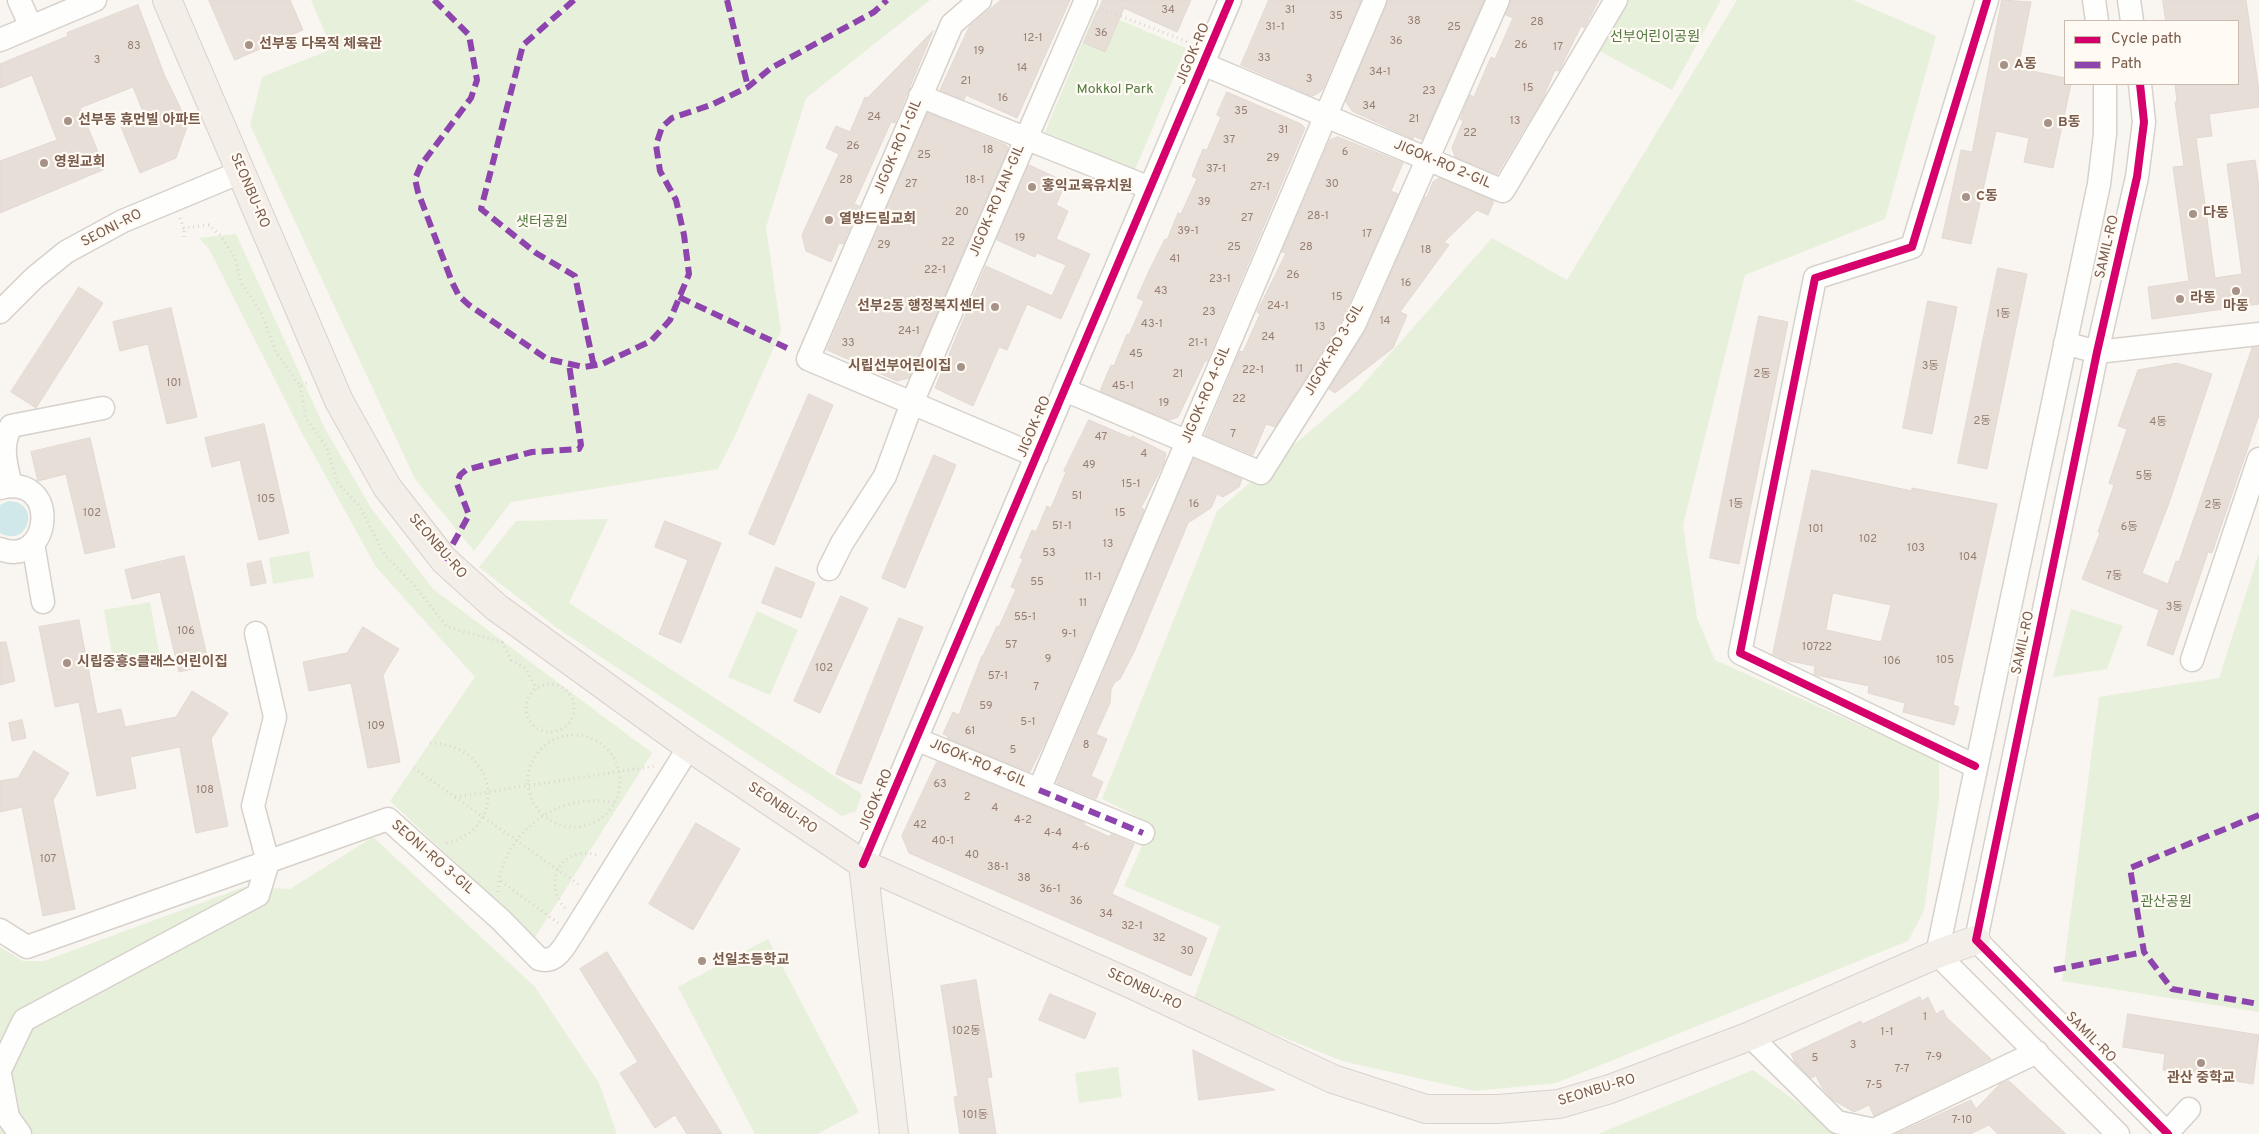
<!DOCTYPE html>
<html>
<head>
<meta charset="utf-8">
<style>
  body { margin:0 }
  #map { position:relative; width:2259px; height:1134px; overflow:hidden; background:#f9f5f0; font-family:Overpass,sans-serif }
  canvas { display:block }
  .legend { position:absolute; left:2064px; top:20px; width:175px; height:65px; box-sizing:border-box; background:#fffaf3; border:1px solid #cabbb1; margin:0; padding:6px 9px; list-style:none; font-size:15px; color:#7a5c4d }
  .legend li { display:flex; align-items:center; gap:10px; height:25px }
  .legend b { width:25px; border:1px solid #cabbb1 }
</style>
</head>
<body>
<div id="map">
<canvas width="2259" height="1134"></canvas>
<ul class="legend">
<li><b style="height:6px;background:#d6006c"></b>Cycle path</li>
<li><b style="height:6px;background:#8e44ad"></b>Path</li>
</ul>
</div>
<script>
const ctx = document.querySelector('canvas').getContext('2d');
ctx.lineJoin = 'round';
function fillPath(path, color) {
  ctx.fillStyle = color;
  ctx.fill(path, 'evenodd');
}
function strokePath(path, color, width, dash) {
  ctx.strokeStyle = color;
  ctx.lineWidth = width;
  ctx.lineCap = dash ? 'butt' : 'round';
  ctx.setLineDash(dash || []);
  ctx.stroke(path);
}
function label(font, color, halo, rows, align = 'center') {
  ctx.font = font + ' Overpass,"Noto Sans KR",sans-serif';
  ctx.lineWidth = 4.5;
  ctx.setLineDash([]);
  ctx.textBaseline = 'middle';
  ctx.strokeStyle = halo;
  ctx.fillStyle = color;
  for (const [text, x, y, turn = 0] of rows) {
    ctx.save();
    ctx.translate(x, y);
    ctx.rotate((+turn || 0) * Math.PI / 180);
    ctx.textAlign = isNaN(turn) ? turn : align;
    if (halo) ctx.strokeText(text, 0, 0);
    ctx.fillText(text, 0, 0);
    ctx.restore();
  }
}
fillPath(new Path2D(`
  M311,0H930L806,98L766,227L781,331L735,436L718,469L511,502L474,551L415,479L250,125L262,77L332,49Z
  M1617,0H1721L1672,90L1592,47Z
  M1737,0H1853L1936,36L1885,219L1745,275L1683,525L1697,618L1715,660L1939,761V800L1924,911L1908,941L1556,1083L1475,1091L1342,1061L1193,1001L1220,926L1124,886L1152,824L1102,799L1217,511L1359,389L1492,238L1567,280Z
  M1096,10L1186,48L1135,170L1045,132Z
  M236,234L325,429L371,508L433,589L652,753L535,937L390,801L475,677L376,567L303,435L209,249L199,238Z
  M608,519L569,603L862,794L856,811L842,816L557,628L479,567L516,521Z
  M309,551L314,577L273,584L269,558Z
  M2259,553V1012L2062,981L2099,697L2219,678Z
  M150,602L161,663L115,671L104,610Z
  M2071,609L2123,626L2107,669L2053,677Z
  M757,611L798,630L770,695L728,677Z
  M373,837L535,987L599,1083L617,1134H0V947L23,961H44L244,887L290,889Z
  M768,939L859,1112L817,1134H755L678,987Z
  M1118,1067L1122,1097L1079,1103L1075,1073Z
  M1753,1070L1841,1134H1598Z`), '#e7f0db');
fillPath(new Path2D(`
  M8,501C42,501 29,549 0,533V505Z`), '#d0e8ea');
const building = new Path2D(`
  M209,0H290L303,30L235,60Z
  M1001,0H1070L1017,118L966,95L964,100L940,90L969,27Z
  M1103,0H1191L1177,32L1124,8L1105,52L1084,43Z
  M1269,0H1361L1322,90L1317,94L1312,96L1241,65Z
  M1388,0H1484L1422,140L1414,136L1413,139L1352,111L1346,102Z
  M1511,0H1599L1584,28L1581,26L1559,71L1555,70L1543,98L1497,174L1455,157L1452,148L1463,121L1460,119L1470,95L1474,97L1491,57L1495,59L1513,18L1506,15Z
  M2002,0L2031,2L2018,68L2065,78V84H2071L2053,168L2024,162L2029,138L1996,131L1971,244L1942,238L1961,150L1972,152Z
  M2163,0H2246L2259,91V107L2209,114L2212,136L2196,138L2215,278L2242,274L2227,164L2255,160L2259,187V304L2152,319L2148,287L2189,281L2173,167L2184,166L2175,102H2177L2175,84H2238V21H2166Z
  M138,5L164,74L188,124L176,158L140,173L121,127L145,117L133,87L80,108L105,169L0,213V161L57,140L32,75L0,88V64L68,36L67,33Z
  M933,31L895,123L891,122L854,204L859,206L843,244L839,243L831,262L806,251L802,235L839,154L826,148L836,126L850,132L865,97L867,98Z
  M1227,92L1301,124L1305,128L1207,361H1205L1178,417L1169,420L1100,391L1111,365L1114,366L1127,334L1129,335L1144,301L1137,298L1149,271L1165,239L1167,240L1178,213L1181,214L1197,179L1192,176L1203,149L1207,150L1221,117L1217,115Z
  M928,113L1006,145L1008,148L909,378L897,381L827,350Z
  M1338,137L1403,163L1391,191L1398,194L1342,319L1275,427L1266,424L1253,455L1205,435L1240,351L1243,352L1260,314L1257,312L1286,253L1282,252L1330,140Z
  M1029,165L1066,182L1056,205L1068,211L1056,239L1090,254L1061,319L1027,304L1007,350L999,347L973,406L935,388L986,266L1052,296L1066,265L1037,253L1035,257L997,240Z
  M1440,178L1494,201L1488,215L1477,210L1444,242L1449,245L1400,312L1407,315L1393,348L1335,393L1329,389L1366,330L1425,197H1427L1433,182Z
  M1998,268L2027,274L1987,469L1958,463Z
  M79,287L103,303L36,408L11,392Z
  M1928,301L1957,307L1932,434L1903,428Z
  M171,308L197,417L167,424L148,344L120,351L113,322Z
  M1759,316L1788,322L1739,564L1710,558Z
  M2259,347V415L2212,553L2208,552L2173,655L2147,645L2159,610L2082,579L2100,533L2098,532L2114,485L2109,483L2127,429L2118,426L2138,370L2177,363L2212,374L2169,503L2142,573L2168,584L2176,561L2179,562L2252,348Z
  M809,394L833,405L774,545L749,534Z
  M1089,420L1131,438L1132,436L1166,453L1164,463L1141,508L1144,509L1141,517L1044,744L1030,772L947,738L948,736L943,734L953,712L959,715L982,656H983L997,626L999,627L1016,589L1011,587L1023,559L1020,558L1032,530L1036,532L1047,506L1051,508L1066,472L1064,471Z
  M264,424L289,533L259,540L240,460L212,467L205,438Z
  M90,438L115,547L85,554L66,474L38,481L31,452Z
  M934,455L956,465L905,588L882,578Z
  M1194,459L1242,479L1239,487L1223,497L1217,494L1211,508L1188,523L1134,652L1120,679L1115,682L1111,689L1110,703L1096,734L1107,739L1091,776L1103,782L1096,799L1057,783Z
  M1812,470L1912,491V488L1997,504L1953,705L1959,707L1954,725L1903,712L1905,703L1868,693L1869,686L1816,675L1814,674L1815,666L1785,660L1773,654ZM1833,593L1891,605L1881,642L1826,630Z
  M665,521L721,543L681,643L659,634L688,560L655,547Z
  M184,556L209,665L179,672L160,592L132,599L125,570Z
  M261,561L266,583L251,586L247,564Z
  M776,567L815,583L801,618L762,603Z
  M841,596L868,608L820,713L794,701Z
  M899,618L923,627L861,784L836,774Z
  M79,620L97,714L121,709L125,727L176,717L192,691L228,713L211,739L228,826L196,833L180,747L130,757L136,788L97,796L79,702L55,707L39,627Z
  M363,627L399,649L383,675L400,762L368,768L351,683L309,691L303,662L347,653Z
  M6,642L15,681L0,685V643Z
  M22,720L26,738L12,741L9,723Z
  M34,751L69,773L53,800L75,909L43,916L22,807L0,812V781L18,778Z
  M937,762L1085,823L1084,825L1110,837L1111,834L1134,844L1112,894L1207,938L1191,976L909,853L902,836Z
  M696,823L740,849L693,930L649,904Z
  M607,952L722,1134H687L675,1115L655,1128L620,1073L638,1062L580,969Z
  M976,980L992,1077L987,1078L996,1134H960L954,1097L958,1096L941,986Z
  M1050,994L1096,1013L1085,1039L1039,1020Z
  M1920,997L1922,1001L1928,997L1936,1014L1943,1010L1946,1017L1991,1059L1874,1116L1869,1105L1854,1112L1833,1100L1823,1089L1816,1076L1811,1078L1795,1062L1791,1054L1861,1021L1862,1024Z
  M2128,1014L2259,1035L2253,1084L2163,1070L2165,1054L2123,1047Z
  M1193,1050L1275,1090L1199,1100Z
  M2009,1081L2066,1134H1998L1989,1125L1970,1134H1896L1971,1100L1976,1109L2000,1084Z`);
fillPath(building, '#e6ded7');
strokePath(building, '#e2d8d2', 1);
const minor = new Path2D(`
  M19,0L31,27
  M980,0L952,24L808,359L1037,456
  M2094,0L2097,21
  M2129,0L2132,21
  M0,40L95,0
  M1203,64L1503,191L1616,0
  M2105,84V134L2099,184L1937,954L2118,1134
  M2140,84L2144,122L2137,177L2097,352L1976,940L2168,1134
  M920,96L1150,188
  M0,312L34,278L66,252L123,221L241,172
  M2065,343L2097,352L2259,334
  M1065,390L1261,473L1354,325L1498,0
  M11,486C6,464 0,447 11,426L103,408
  M0,488C61,472 52,569 0,549
  M33,543L43,602
  M829,569L842,543L885,476L912,403L1086,0
  M2192,660L2259,459
  M916,739L1143,833
  M1975,766L1740,653L1815,278L1912,247L1987,0
  M1039,790L1375,0
  M863,864L1230,0
  M0,930L27,947L388,819L501,920L539,959C557,964 564,946 573,933L689,747
  M1750,1036L1837,1122L1874,1130L2037,1052
  M0,1070L24,1020L258,895L268,862L253,806L275,717L256,633
  M0,1074L8,1117L20,1134
  M2167,1133L2189,1109`);
const major = new Path2D(`
  M167,0L339,401L387,487L444,560L496,607L689,747L863,864L1131,984L1333,1079L1426,1109H1498L1559,1104L1610,1089L1750,1036L1937,954L1976,940
  M863,864L894,1134`);
strokePath(minor, '#d7d1cb', 25);
strokePath(major, '#dad1cc', 30);
strokePath(new Path2D(`
  M1102,9L1191,43
  M180,218L184,228L209,225L221,236L235,258L241,283L261,312L276,352L300,386L307,383
  M184,237V228
  M300,386L306,418L327,448L337,482L360,507L384,554L414,585L447,627L502,642L504,640
  M502,642L511,660L525,668L537,689
  M526 708a24 24 0 1 1 48 0a24 24 0 1 1-48 0Z
  M528 781a46 46 0 1 1 92 0a46 46 0 1 1-92 0Z
  M430,743C502,745 507,831 446,843
  M414,768L581,886
  M455,797L655,766
  M501,881L558,923
  M498,892C500,834 559,790 614,803
  M565,908C540,880 564,843 600,856`), '#dcd5d0', 3, [1, 4]);
strokePath(minor, '#fefefd', 22);
strokePath(major, '#f3eee8', 28);
strokePath(new Path2D(`
  M434,0L469,35L477,80L471,98L421,165L415,179L418,192L452,282L459,296L469,305L547,359L584,367L602,364L651,341L670,320L689,274L684,235L676,200L660,171L656,145L662,127L672,118L711,105L748,87L771,68L874,12L887,0
  M574,0L523,45L481,209L536,253L575,276L594,367
  M727,0L748,87
  M679,297L787,348
  M444,560L469,515L457,484L460,475L466,470L532,452L579,449L581,445L569,364
  M1039,790L1143,833
  M2259,815L2130,868L2144,952L2172,989L2259,1004
  M2054,970L2144,952`), '#8e44ad', 6, [12, 6]);
strokePath(new Path2D(`
  M2140,84L2144,122L2137,177L2097,352L1976,940L2168,1134
  M1975,766L1740,653L1815,278L1912,247L1987,0
  M863,864L1230,0`), '#d6006c', 8);
for (const [x, y, r, color] of [
  [249,45,5,"#a69286"],
  [2004,65,5,"#a69286"],
  [68,121,5,"#a69286"],
  [2048,123,5,"#a69286"],
  [44,163,5,"#a69286"],
  [1032,187,5,"#a69286"],
  [1966,197,5,"#a69286"],
  [2193,214,5,"#a69286"],
  [829,220,5,"#a69286"],
  [2236,291,5,"#a69286"],
  [2180,299,5,"#a69286"],
  [995,307,5,"#a69286"],
  [961,367,5,"#a69286"],
  [67,663,5,"#a69286"],
  [702,961,5,"#a69286"],
  [2201,1063,5,"#a69286"]
]) {
  const dot = new Path2D();
  dot.arc(x, y, r, 0, 2 * Math.PI);
  ctx.fillStyle = color;
  ctx.fill(dot);
  strokePath(dot, '#fffaf3', 2);
}
label('11px', '#977e72', null, [
  ["34",1168,11],
  ["31",1290,11],
  ["35",1336,17],
  ["38",1414,22],
  ["28",1537,23],
  ["31-1",1275,28],
  ["25",1454,28],
  ["36",1101,34],
  ["12-1",1033,39],
  ["36",1396,42],
  ["26",1521,46],
  ["83",134,47],
  ["17",1558,48],
  ["19",979,52],
  ["33",1264,59],
  ["3",97,61],
  ["14",1022,69],
  ["34-1",1380,73],
  ["3",1309,80],
  ["21",966,82],
  ["15",1528,89],
  ["23",1429,92],
  ["16",1003,99],
  ["34",1369,107],
  ["35",1241,112],
  ["24",874,118],
  ["21",1414,120],
  ["13",1515,122],
  ["31",1283,131],
  ["22",1470,134],
  ["37",1229,141],
  ["26",853,147],
  ["18",988,151],
  ["6",1345,153],
  ["25",924,156],
  ["29",1273,159],
  ["37-1",1216,170],
  ["28",846,181],
  ["18-1",975,181],
  ["27",911,185],
  ["30",1332,185],
  ["27-1",1260,188],
  ["39",1204,203],
  ["20",962,213],
  ["28-1",1318,217],
  ["27",1247,219],
  ["39-1",1188,232],
  ["17",1367,235],
  ["19",1020,239],
  ["22",948,243],
  ["29",884,246],
  ["25",1234,248],
  ["28",1306,248],
  ["18",1426,251],
  ["41",1175,260],
  ["22-1",935,271],
  ["26",1293,276],
  ["23-1",1220,280],
  ["16",1406,284],
  ["43",1161,292],
  ["15",1337,298],
  ["24-1",1278,307],
  ["23",1209,313],
  ["1동",2003,315],
  ["14",1385,322],
  ["43-1",1152,325],
  ["13",1320,328],
  ["24-1",909,332],
  ["24",1268,338],
  ["33",848,344],
  ["21-1",1198,344],
  ["45",1136,355],
  ["3동",1930,367],
  ["11",1299,370],
  ["22-1",1253,371],
  ["21",1178,375],
  ["2동",1762,375],
  ["101",174,384],
  ["45-1",1123,387],
  ["22",1239,400],
  ["19",1164,404],
  ["2동",1982,422],
  ["4동",2158,423],
  ["7",1233,435],
  ["47",1101,438],
  ["4",1144,455],
  ["49",1089,466],
  ["5동",2144,477],
  ["15-1",1131,485],
  ["51",1077,497],
  ["105",266,500],
  ["16",1194,505],
  ["1동",1736,505],
  ["2동",2213,506],
  ["102",92,514],
  ["15",1120,514],
  ["51-1",1062,527],
  ["6동",2129,528],
  ["101",1816,530],
  ["102",1868,540],
  ["13",1108,545],
  ["103",1916,549],
  ["53",1049,554],
  ["104",1968,558],
  ["7동",2114,577],
  ["11-1",1093,578],
  ["55",1037,583],
  ["11",1083,604],
  ["3동",2174,608],
  ["55-1",1025,618],
  ["106",186,632],
  ["9-1",1069,635],
  ["57",1011,646],
  ["10722",1817,648],
  ["9",1048,660],
  ["105",1945,661],
  ["106",1892,662],
  ["102",824,669],
  ["57-1",998,677],
  ["7",1036,688],
  ["59",986,707],
  ["5-1",1028,723],
  ["109",376,727],
  ["61",970,732],
  ["8",1086,746],
  ["5",1013,751],
  ["63",940,785],
  ["108",205,791],
  ["2",967,798],
  ["4",995,809],
  ["4-2",1023,821],
  ["42",920,826],
  ["4-4",1053,834],
  ["40-1",943,842],
  ["4-6",1081,848],
  ["40",972,856],
  ["107",48,860],
  ["38-1",998,868],
  ["38",1024,879],
  ["36-1",1050,890],
  ["36",1076,902],
  ["34",1106,915],
  ["32-1",1132,927],
  ["32",1159,939],
  ["30",1187,952],
  ["1",1925,1018],
  ["102동",966,1032],
  ["1-1",1887,1033],
  ["3",1853,1046],
  ["7-9",1934,1058],
  ["5",1815,1059],
  ["7-7",1902,1070],
  ["7-5",1874,1086],
  ["101동",975,1116],
  ["7-10",1962,1121]
]);
label('14px', '#537a41', '#fffaf3', [
  ["선부어린이공원",1655,38],
  ["Mokkol Park",1115,90],
  ["샛터공원",542,223],
  ["관산공원",2166,903]
]);
label('bold 14px', '#7a5c4d', '#fffaf3', [
  ["선부동 다목적 체육관",259,45],
  ["A동",2014,65],
  ["선부동 휴먼빌 아파트",78,121],
  ["B동",2058,123],
  ["영원교회",54,163],
  ["홍익교육유치원",1042,187],
  ["C동",1976,197],
  ["다동",2203,214],
  ["열방드림교회",839,220],
  ["라동",2190,299],
  ["선부2동 행정복지센터",985,307,"right"],
  ["마동",2236,307,"center"],
  ["시립선부어린이집",951,367,"right"],
  ["시립중흥S클래스어린이집",77,663],
  ["선일초등학교",712,961],
  ["관산 중학교",2201,1079,"center"]
], 'left');
label('14px', '#7a5c4d', '#fffaf3', [
  ["JIGOK-RO",1194,54,-67],
  ["JIGOK-RO 1-GIL",899,147,-67],
  ["JIGOK-RO 2-GIL",1442,165,23],
  ["SEONBU-RO",249,191,67],
  ["JIGOK-RO 1AN-GIL",998,201,-67],
  ["SEONI-RO",112,229,-27],
  ["SAMIL-RO",2108,247,-77],
  ["JIGOK-RO 3-GIL",1335,350,-60],
  ["JIGOK-RO 4-GIL",1207,395,-67],
  ["JIGOK-RO",1035,427,-67],
  ["SEONBU-RO",437,547,49],
  ["SAMIL-RO",2024,643,-78],
  ["JIGOK-RO 4-GIL",978,764,23],
  ["JIGOK-RO",877,800,-67],
  ["SEONBU-RO",782,809,34],
  ["SEONI-RO 3-GIL",432,858,41],
  ["SEONBU-RO",1144,990,25],
  ["SAMIL-RO",2090,1038,45],
  ["SEONBU-RO",1597,1091,-17]
]);
</script>
</body>
</html>
